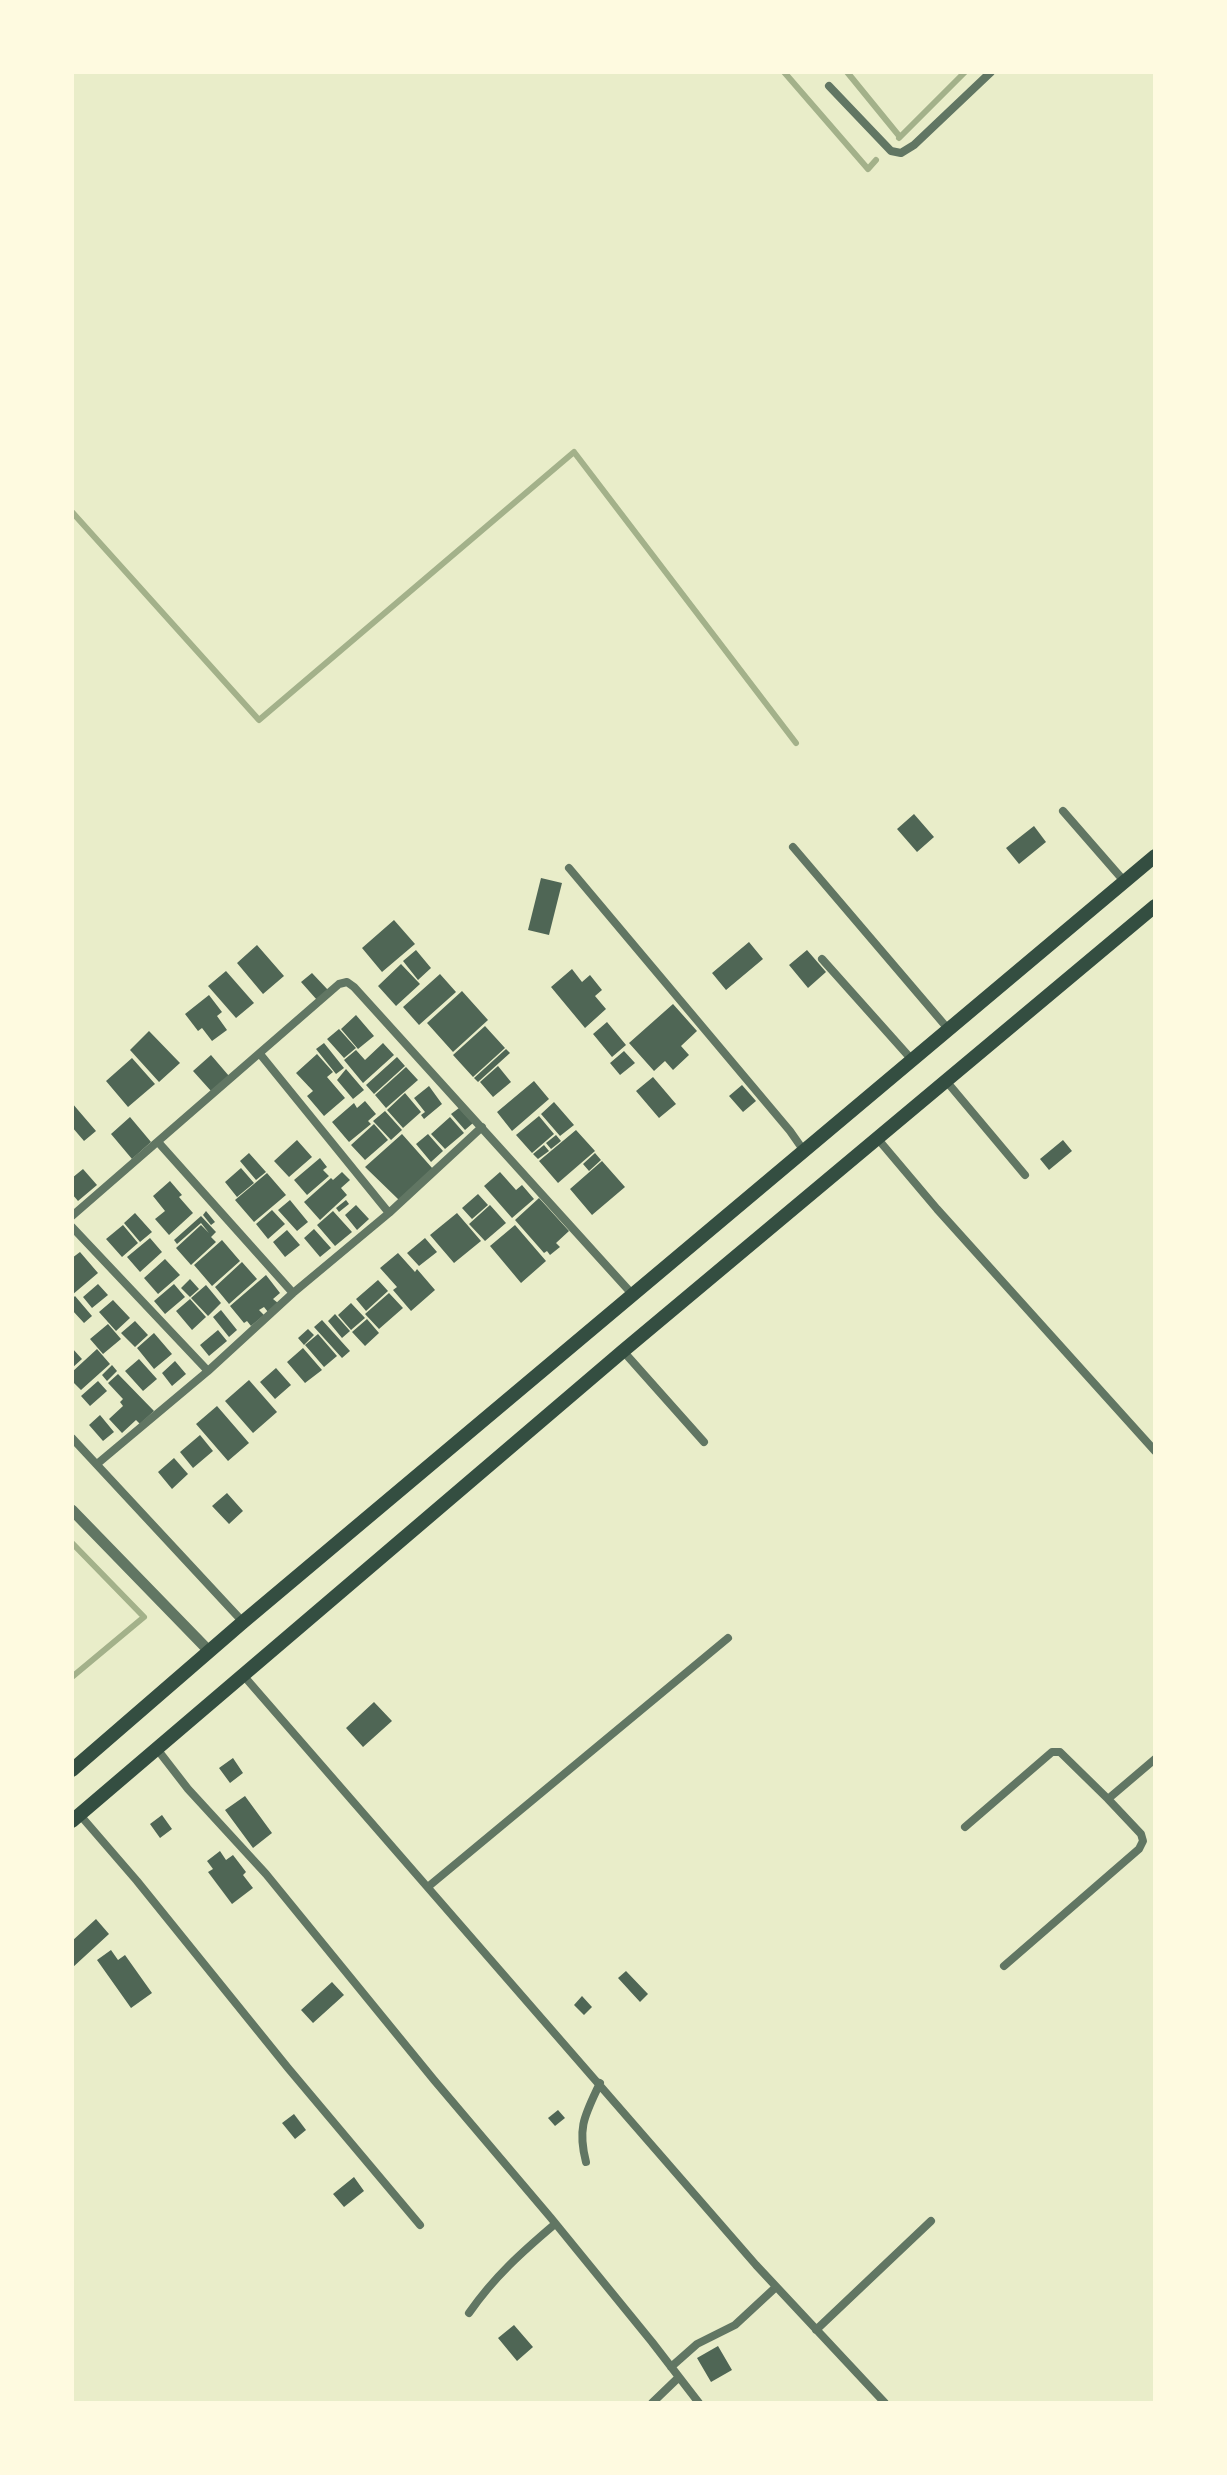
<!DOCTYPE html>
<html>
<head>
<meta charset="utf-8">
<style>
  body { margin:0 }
  #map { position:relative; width:1227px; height:2475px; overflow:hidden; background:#e9edc9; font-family:Poppins,sans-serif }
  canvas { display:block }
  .frame { position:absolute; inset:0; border:74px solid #fefae0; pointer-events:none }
</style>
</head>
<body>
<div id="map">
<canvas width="1227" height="2475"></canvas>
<div class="frame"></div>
</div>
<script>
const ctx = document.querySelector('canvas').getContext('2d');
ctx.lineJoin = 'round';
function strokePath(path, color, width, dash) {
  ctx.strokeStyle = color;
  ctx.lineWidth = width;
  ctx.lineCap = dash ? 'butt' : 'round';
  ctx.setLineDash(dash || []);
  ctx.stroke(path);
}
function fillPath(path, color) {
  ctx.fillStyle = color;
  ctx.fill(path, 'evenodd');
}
strokePath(new Path2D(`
  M784,72L868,169L876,160
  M847,72L900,137
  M899,138L965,72
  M72,512L259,720L574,452L796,743
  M72,1543L144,1617L72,1677`), '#a3b18a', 6);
fillPath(new Path2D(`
  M914,814L934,837L917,852L897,829Z
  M1034,826L1046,842L1019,864L1006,848Z
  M541,878L562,883L549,935L528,930Z
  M394,920L415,944L382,972L362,948Z
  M749,942L763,959L726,990L712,973Z
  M257,945L284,976L263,994L237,963Z
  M416,950L431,968L418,980L403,961Z
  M807,950L826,972L808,988L789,965Z
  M401,964L420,984L396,1006L378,986Z
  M572,969L582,982L590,975L602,990L595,996L606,1009L585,1028L551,987Z
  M226,971L254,1003L236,1018L208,986Z
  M312,973L328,990L317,1000L301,982Z
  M440,974L456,992L419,1025L403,1007Z
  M462,991L488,1020L453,1052L427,1023Z
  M209,995L222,1012L217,1016L227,1030L212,1041L202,1028L198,1031L185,1014Z
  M673,1004L697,1031L681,1046L689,1055L673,1070L665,1061L654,1071L629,1043Z
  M356,1015L374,1036L358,1049L341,1029Z
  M607,1022L626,1045L612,1057L593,1034Z
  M485,1026L505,1048L473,1077L453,1055Z
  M339,1029L356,1048L344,1058L327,1039Z
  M149,1031L180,1063L159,1082L130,1050Z
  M324,1043L344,1068L336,1074L316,1049Z
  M383,1043L394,1055L363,1083L344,1060L356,1050L365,1060Z
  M506,1049L510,1053L478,1082L474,1078Z
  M624,1051L635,1063L620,1075L610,1063Z
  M317,1054L333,1072L327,1077L345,1098L324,1116L307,1096L313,1091L296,1073Z
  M211,1055L229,1076L211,1091L193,1071Z
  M397,1057L405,1066L374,1094L366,1085Z
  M132,1058L155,1084L128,1107L106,1081Z
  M498,1066L511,1082L493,1097L480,1082Z
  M406,1067L418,1080L386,1108L375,1095Z
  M346,1069L364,1090L353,1099L337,1080Z
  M653,1077L676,1104L659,1118L636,1091Z
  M534,1081L549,1099L512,1131L497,1112Z
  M742,1085L756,1101L743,1112L729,1096Z
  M429,1086L442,1104L424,1119L421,1115L425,1112L414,1098Z
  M405,1093L421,1112L403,1128L387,1110Z
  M365,1101L376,1114L368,1121L371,1124L349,1142L332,1122L354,1103L357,1108Z
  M554,1102L574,1125L560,1136L541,1114Z
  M72,1103L96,1131L84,1141L72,1127Z
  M459,1108L473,1123L465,1130L451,1114Z
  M385,1111L402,1130L391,1140L373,1121Z
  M539,1116L554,1134L532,1153L516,1135Z
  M130,1117L151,1142L132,1159L111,1134Z
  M450,1117L464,1133L445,1149L431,1134Z
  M374,1124L388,1140L365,1160L351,1145Z
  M576,1130L595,1151L558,1183L539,1161Z
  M402,1134L433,1169L399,1200L365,1167Z
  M428,1134L443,1151L431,1162L416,1144Z
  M556,1135L561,1141L551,1149L546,1143Z
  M297,1140L312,1157L289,1177L274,1161Z
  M1063,1140L1072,1151L1049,1170L1040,1159Z
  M544,1145L549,1151L538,1159L533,1154Z
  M249,1153L266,1172L256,1180L240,1161Z
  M595,1153L601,1160L589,1171L583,1164Z
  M320,1158L327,1167L323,1170L329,1176L307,1195L294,1180Z
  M602,1161L625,1187L592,1215L570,1189Z
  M241,1168L254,1183L237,1197L225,1182Z
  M83,1169L97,1185L78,1201L72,1194V1178Z
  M342,1172L350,1180L341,1188L347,1195L320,1220L304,1202L331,1178L333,1180Z
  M500,1172L516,1190L522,1185L534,1199L512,1218L484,1186Z
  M267,1173L286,1195L254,1222L235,1200Z
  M170,1181L182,1195L179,1197L193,1213L169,1235L155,1219L165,1211L153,1196Z
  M478,1194L488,1205L472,1219L462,1208Z
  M539,1198L569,1231L556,1243L560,1247L550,1255L547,1251L544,1253L515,1220Z
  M290,1200L308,1222L297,1231L278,1210Z
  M346,1200L349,1204L339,1212L336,1208Z
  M356,1205L369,1219L357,1230L345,1215Z
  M490,1205L506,1223L485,1241L469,1224Z
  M272,1210L285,1224L268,1239L256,1224Z
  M206,1211L215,1222L211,1225L203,1215Z
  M333,1211L352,1232L335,1246L317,1225Z
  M135,1213L152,1232L140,1242L124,1223Z
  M457,1213L481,1241L454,1263L430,1235Z
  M201,1216L216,1232L211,1237L216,1242L191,1265L176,1248L201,1225L209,1233L201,1223L177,1244L174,1240Z
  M123,1225L138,1243L122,1257L106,1239Z
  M515,1225L546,1261L521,1283L490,1246Z
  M314,1229L331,1248L320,1257L304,1238Z
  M287,1230L300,1245L285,1257L273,1242Z
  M150,1238L162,1252L140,1272L127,1257Z
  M425,1238L437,1252L419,1266L407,1253Z
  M222,1240L240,1261L212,1286L194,1265Z
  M80,1252L98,1273L72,1295V1258Z
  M398,1253L415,1272L417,1269L435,1290L411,1311L393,1290L397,1287L380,1268Z
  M165,1259L180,1275L158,1294L144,1278Z
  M242,1262L257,1279L229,1304L215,1287Z
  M266,1275L280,1293L273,1299L278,1303L268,1312L264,1307L259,1310L264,1315L251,1326L247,1321L244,1323L230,1306Z
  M190,1279L199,1289L190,1297L181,1288Z
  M378,1280L388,1291L366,1311L356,1299Z
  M98,1284L108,1295L92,1308L83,1297Z
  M174,1284L185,1297L165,1314L154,1301Z
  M206,1285L221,1303L208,1316L191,1298Z
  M389,1293L403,1308L379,1329L365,1314Z
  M75,1296L92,1316L84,1323L72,1310V1299Z
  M190,1299L206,1317L192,1330L176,1311Z
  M113,1300L130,1318L116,1331L99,1312Z
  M351,1303L365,1318L351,1330L338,1315Z
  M221,1310L237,1330L229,1337L213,1317Z
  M335,1314L350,1331L342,1338L328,1321Z
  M367,1319L379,1333L365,1346L352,1332Z
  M322,1320L350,1351L342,1358L314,1327Z
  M135,1321L148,1335L135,1347L121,1333Z
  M108,1324L121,1339L103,1354L90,1339Z
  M308,1329L314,1335L304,1345L298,1338Z
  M218,1330L227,1341L209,1356L200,1345Z
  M154,1333L172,1354L154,1369L137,1348Z
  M318,1334L337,1356L324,1367L305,1345Z
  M72,1348L82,1359L72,1368Z
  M303,1348L322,1370L305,1383L287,1362Z
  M97,1349L110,1364L81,1390L72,1381V1372Z
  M139,1359L157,1379L143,1391L125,1371Z
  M175,1361L186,1374L172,1386L162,1373Z
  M112,1365L117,1371L107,1381L102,1375Z
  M276,1368L291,1385L275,1399L260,1382Z
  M118,1374L154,1411L140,1424L136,1420L122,1433L109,1419L123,1406L120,1402L123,1399L108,1383Z
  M249,1380L277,1412L253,1433L225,1401Z
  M98,1381L107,1391L90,1406L81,1396Z
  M217,1406L249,1443L228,1461L196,1424Z
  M100,1415L114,1432L103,1441L89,1425Z
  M200,1435L213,1451L193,1468L180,1452Z
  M174,1458L188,1474L172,1489L158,1472Z
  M227,1493L243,1511L229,1524L212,1506Z
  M374,1702L392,1721L363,1747L346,1728Z
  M233,1758L243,1773L230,1783L219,1768Z
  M245,1796L272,1833L253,1848L225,1810Z
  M162,1815L172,1829L160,1838L150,1824Z
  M220,1851L226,1860L233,1855L246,1872L243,1875L253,1888L232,1904L208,1872L213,1869L207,1861Z
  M96,1919L109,1934L72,1968V1941Z
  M111,1950L118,1960L125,1955L152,1993L131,2008L97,1960Z
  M626,1971L648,1994L640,2002L618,1978Z
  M332,1982L344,1995L313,2023L301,2010Z
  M582,1996L592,2007L584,2015L574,2005Z
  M558,2110L565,2118L555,2126L548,2118Z
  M294,2114L306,2130L295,2139L282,2123Z
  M354,2177L364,2191L344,2207L333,2194Z
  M514,2325L533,2347L517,2361L498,2338Z
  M718,2346L732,2370L711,2382L697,2358Z`), '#4f6655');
strokePath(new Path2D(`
  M829,86L891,151L901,153L914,145L991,72
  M1063,811L1124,881
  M793,847L949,1030
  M569,868L790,1131L804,1151
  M822,959L913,1061
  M260,1054L389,1213
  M947,1082L1025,1175
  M877,1138L937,1209L1155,1451
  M158,1142L293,1293
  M72,1216L339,984L347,982L354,987L633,1295
  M72,1227L208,1371
  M623,1351L704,1442
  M72,1438L243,1622
  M97,1464L208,1371L293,1293L389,1213L482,1127
  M243,1675L756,2265L885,2403
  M157,1749L188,1789L266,1874L434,2080L551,2218L652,2342L699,2403
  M80,1815L137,1881L288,2068L420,2225
  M965,1827L1052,1752H1060L1108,1799L1155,1759
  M429,1886L728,1638
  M1004,1966L1139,1849L1143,1841L1141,1834L1108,1799
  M586,2162C577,2127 585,2115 600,2083
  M469,2313C494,2277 522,2252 555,2224
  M816,2330L931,2221
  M671,2367L697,2344L735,2325L776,2287
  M652,2403L678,2378`), '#617663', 8);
strokePath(new Path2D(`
  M72,1510L209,1651`), '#617663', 11);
strokePath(new Path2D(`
  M72,1770L243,1622L1155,856
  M72,1821L623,1351L1155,906`), '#344e41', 14);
</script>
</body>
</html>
